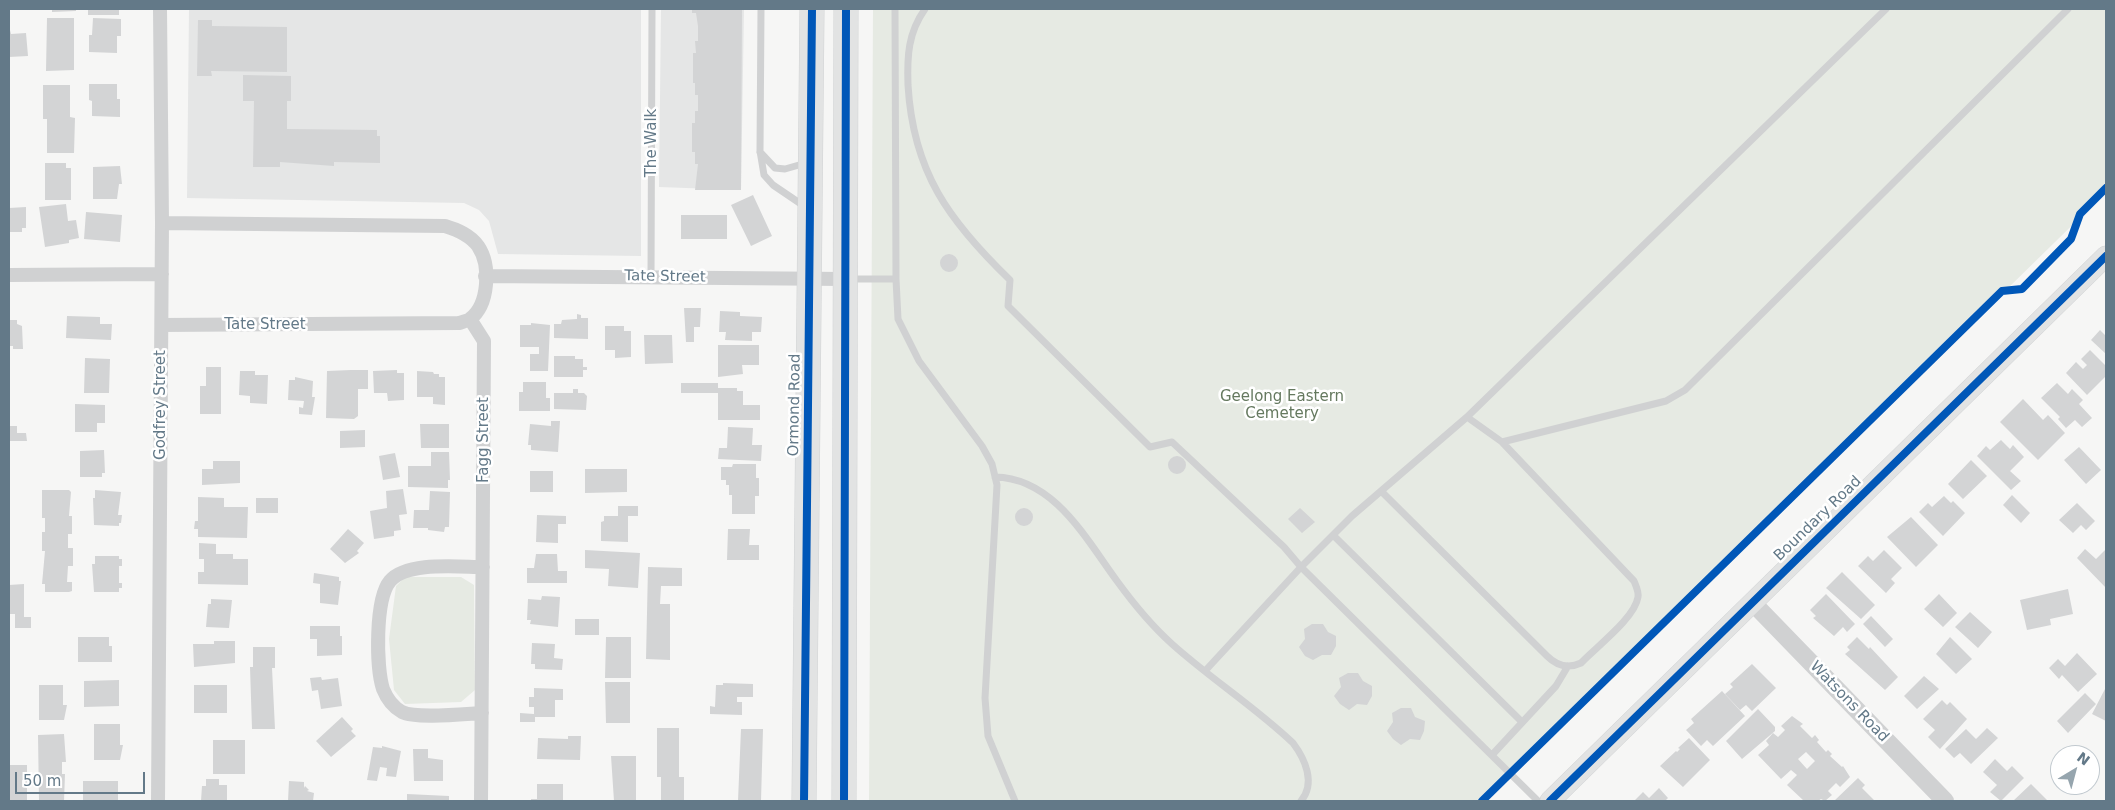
<!DOCTYPE html>
<html>
<head>
<meta charset="utf-8">
<style>
  body { margin:0 }
  #map { position:relative; width:2115px; height:810px; overflow:hidden; background:#f6f6f5; font-family:"DejaVu Sans",sans-serif }
  canvas { display:block }
  .frame { position:absolute; inset:0; border:10px solid #637988; pointer-events:none }
  .north { position:absolute; left:2050px; top:745px; width:50px; height:50px; box-sizing:border-box; background:#fff; border:1px solid #c1c9cf; border-radius:50%; rotate:37deg; font-size:14px; font-weight:700; line-height:20px; text-align:center; color:#637988 }
  .north::after { content:''; display:block; margin:auto; width:18px; height:22px; background:#96a5ae; clip-path:polygon(50% 0,100% 100%,50% 72%,0 100%) }
  .scale { position:absolute; left:15px; top:772px; width:130px; height:22px; box-sizing:border-box; border:2px solid #637988; border-top:0; padding-left:6px; font-size:15px; line-height:18px; white-space:nowrap; color:#637988; -webkit-text-stroke:4px #fff; paint-order:stroke }
</style>
</head>
<body>
<div id="map">
<canvas width="2115" height="810"></canvas>
<div class="frame"></div>
<div class="north">N</div>
<div class="scale">50 m</div>
</div>
<script>
const ctx = document.querySelector('canvas').getContext('2d');
ctx.lineJoin = 'round';
function fillPath(path, color) {
  ctx.fillStyle = color;
  ctx.fill(path, 'evenodd');
}
function strokePath(path, color, width, dash) {
  ctx.strokeStyle = color;
  ctx.lineWidth = width;
  ctx.lineCap = dash ? 'butt' : 'round';
  ctx.setLineDash(dash || []);
  ctx.stroke(path);
}
function label(font, color, halo, rows, align = 'center') {
  ctx.font = font + ' "DejaVu Sans",sans-serif';
  ctx.lineWidth = 5;
  ctx.setLineDash([]);
  ctx.textBaseline = 'middle';
  ctx.strokeStyle = halo;
  ctx.fillStyle = color;
  for (const [text, x, y, turn = 0] of rows) {
    ctx.save();
    ctx.translate(x, y);
    ctx.rotate((+turn || 0) * Math.PI / 180);
    ctx.textAlign = isNaN(turn) ? turn : align;
    if (halo) ctx.strokeText(text, 0, 0);
    ctx.fillText(text, 0, 0);
    ctx.restore();
  }
}
fillPath(new Path2D(`
  M189,9H641V256L498,254L489,221L479,210L464,203L187,198Z
  M661,9H744L741,190L659,187Z`), '#e5e6e6');
fillPath(new Path2D(`
  M873,9H2106V192L1485,801H869Z
  M405,577H461L474,585L475,690L461,702L405,704L394,690L389,639L396,586Z`), '#e6eae3');
fillPath(new Path2D(`
  M52,9H76V11L52,12Z
  M88,9H119V15H88Z
  M692,9H742L741,190H695L698,164H695V152H692V123H695V111H698V95H695V83H693V53H696L695,41H698V26L696,13H692Z
  M47,18H74V70L46,71Z
  M93,18L121,19V36H117V53L89,52V35H92Z
  M198,20H212V26L287,27V72L211,71L212,76H197Z
  M9,26L11,34L26,33L28,56L9,57Z
  M243,75L291,76V101H287V129L377,130V136H380V163L334,162V166L280,162V167H253L254,101H243Z
  M89,84H117V99H120V117L92,116V101L89,100Z
  M43,85H70V117L75,118L74,153H47V119H43Z
  M45,163H66V168H71V200H45Z
  M120,166L122,184H119L117,199H93V167Z
  M753,195L772,236L751,246L731,205Z
  M66,204L68,221L76,220L79,238L69,240V243L45,247L39,207Z
  M26,207V228H22V232H9V208Z
  M86,212L122,215L120,242L84,239Z
  M681,215H727V239H681Z
  M940 263a9 9 0 1 1 18 0a9 9 0 1 1-18 0Z
  M684,308H701L700,327H694V342H686Z
  M720,311L740,312V316L762,317L761,332H752V341L725,340L726,332H719Z
  M577,314L581,315V318H588V339L554,338V324H561L562,320L577,319Z
  M67,316L100,317V324H112L111,340L66,338Z
  M9,320H17V324L22,326L23,349H13V346H9Z
  M531,323L550,325L548,371H530V354H539V347H520V325H531Z
  M605,326H624V331H631V357L615,358V350H605Z
  M2100,330L2106,336V354L2091,340Z
  M644,335H672L673,363L645,364Z
  M718,345H759V365H742L743,374L718,377Z
  M2090,350L2106,366V376L2087,395L2066,373L2076,362L2083,369L2087,365L2081,359Z
  M554,356H575V359H583V367H587V370H583V377H554Z
  M85,358L110,359L109,393H84Z
  M206,367H221V414H200V386H206Z
  M351,370H368V389H358V416L354,419L326,418L327,371Z
  M397,370V373H404V400L388,401L387,393H374L373,371Z
  M240,371H255V375H268L267,404L250,403V396L239,395Z
  M417,371L433,372L434,374H439V377H445V405L433,404V397H417Z
  M295,377L313,381L312,397H315L312,415L299,414V407L303,408L304,401L288,400L289,380H295Z
  M523,382H546V398H550V411H519V392H523Z
  M681,383H718V388H737V391H743V405H760V420H718V393H681Z
  M2057,383L2068,394L2072,389L2083,400L2079,404L2092,418L2082,427L2075,420L2066,428L2058,419L2060,417L2041,398Z
  M573,389H578V393H584L587,396L586,410L554,409V393H573Z
  M2023,399L2043,420L2048,415L2065,433L2038,460L2000,422Z
  M75,404L105,405V423H97V432H75Z
  M551,421H560L558,452L531,450V445H528L530,424L551,426Z
  M420,424H449V448H421Z
  M9,426H17V433H26L27,441H9Z
  M728,427L753,428L752,445H762L761,461L718,459L719,448H727Z
  M365,430V447L340,448V431Z
  M2001,440L2010,449L2013,445L2024,457L2010,471L2021,481L2011,490L1977,456L1986,446L1990,450Z
  M2079,447L2101,470L2086,484L2064,460Z
  M104,450L105,473H102V477H80V451Z
  M431,452H449L450,480H448V488L408,487V466H431Z
  M395,453L400,477L383,480L379,456Z
  M1168 465a9 9 0 1 1 18 0a9 9 0 1 1-18 0Z
  M1971,460L1987,476L1963,499L1948,484Z
  M213,461H240V483L202,485V469H213Z
  M733,464H756V478H759V496H755V514H732V495H729V485H726V480H721V467H732Z
  M585,469H627V492L585,493Z
  M530,471H553V492H530Z
  M403,489L407,514L399,515L401,530L394,531V536L374,539L370,511L387,508L386,491Z
  M42,490H69L71,492L69,516H72V534H68V548H73V566H68L67,582H72V591L69,592H45V584H42L45,551H42V532H45V518H42Z
  M95,490L121,492L118,515H122L121,523H119V526L94,525L93,498H95Z
  M430,491L450,492L449,527H445L444,532L428,530V528H413L414,510H429Z
  M2012,495L2030,513L2021,523L2003,505Z
  M1944,496L1951,503L1953,501L1965,513L1943,536L1919,512L1928,503L1932,507Z
  M198,497L224,498V507H248L247,538L198,537V529H194L195,521H198Z
  M256,498H278V513H256Z
  M2077,503L2095,521L2086,530L2081,525L2073,533L2059,520Z
  M618,506H638V516H628V542L601,541V522L604,521V516H618Z
  M1300,508L1315,522L1302,533L1288,519Z
  M1015 517a9 9 0 1 1 18 0a9 9 0 1 1-18 0Z
  M537,515L566,516V524H558V543L536,542Z
  M1911,517L1938,545L1916,567L1887,537Z
  M348,529L364,543L357,551L359,553L345,563L330,549Z
  M728,529H750L749,545H759V560H727Z
  M199,543L216,544V554H233V559H248V585L198,584V572H204V559H199Z
  M2085,549L2096,559L2106,549V588L2077,558Z
  M585,550L640,553L638,588L608,586L609,569L585,568Z
  M1884,550L1902,568L1891,579L1895,583L1886,593L1858,566L1868,556L1873,561Z
  M536,554H557L558,571H567V583H527V568H534Z
  M95,556H119V559H122V566H119V583H122V588H119V592H94L92,564H95Z
  M648,567L682,568V586H661L660,604H670V660L646,659Z
  M1842,572L1875,605L1861,619L1826,588Z
  M314,573L339,577V581H341L338,605L320,603V584L313,583Z
  M24,584V617H31V628H15V614H9V585Z
  M2068,589L2073,614L2050,619L2051,625L2027,630L2020,600Z
  M1826,594L1855,624L1847,632L1843,627L1834,636L1813,618L1816,616L1810,610Z
  M1939,594L1957,613L1943,627L1924,609Z
  M542,596L560,597L558,627L530,624L531,620H527L528,599L541,600Z
  M211,599L232,600L229,628L206,627L208,604H211Z
  M1970,612L1992,632L1978,648L1955,627Z
  M1871,616L1893,639L1885,647L1863,624Z
  M575,619H599V635H575Z
  M1312,624H1323L1328,632L1336,636V646L1331,655H1322L1313,660L1305,656L1299,647L1305,639L1304,629Z
  M310,626H340V636H342V655L317,656V639H310Z
  M78,637H109V646H112V662H78Z
  M606,637H631V678H605Z
  M1857,637L1869,649L1870,647L1898,677L1885,690L1845,654L1850,650L1847,647Z
  M1950,637L1972,659L1956,674L1936,654Z
  M214,641H235V663L194,667L193,644H214Z
  M532,643L555,644L554,658L563,659L562,670L535,669V664H531Z
  M253,647H275V668H272L275,729H252L250,667H253Z
  M2077,653L2097,674L2078,692L2062,675L2059,679L2049,668L2058,659L2065,666Z
  M1752,664L1776,688L1752,711L1746,705L1740,710L1725,694L1733,687L1730,684Z
  M1348,673H1358L1363,681L1372,686V696L1367,705L1357,704L1349,710L1340,704L1334,696L1341,687L1339,678Z
  M1924,676L1939,689L1917,709L1904,696Z
  M321,677L322,680L338,678L342,706L321,709L318,690L312,691L310,678Z
  M119,680V706L84,707V681Z
  M605,682H630V723H606Z
  M723,683L753,684V697H737V702H742V715L710,714V706L715,707L716,685H723Z
  M39,685H63V705H67L64,720H39Z
  M194,685H227V713H194Z
  M534,688L563,689V700H555V717H535V722H520V713L534,714V707H529V697H534Z
  M2105,689L2106,690V721L2092,714Z
  M1722,691L1745,716L1713,746L1707,740L1701,746L1686,730L1694,723L1691,719Z
  M2085,693L2096,704L2068,733L2057,721Z
  M1942,700L1947,705L1950,702L1967,719L1940,749L1928,737L1935,730L1923,719Z
  M1401,708H1411L1415,717L1425,721L1424,731L1420,740L1410,739L1401,745L1393,739L1387,731L1393,722L1392,713Z
  M1758,709L1775,727V731L1742,759L1726,741Z
  M1792,716L1803,724L1800,726L1812,738L1815,735L1819,740L1817,742L1826,752L1828,750L1832,754L1830,756L1842,767L1843,766L1850,777L1840,787L1836,783L1828,791L1832,795L1825,801L1821,799L1818,801H1804L1787,785L1797,775L1791,770L1781,779L1758,755L1769,745L1766,741L1773,733L1778,737L1785,730L1781,726ZM1806,752L1815,761L1807,769L1798,759Z
  M342,717L353,729L351,731L356,736L331,757L316,741Z
  M94,724H120V745H123L120,760H94Z
  M657,728H679V777H684V801H661V777H657Z
  M1987,728L1998,738L1971,764L1960,753L1954,758L1945,749L1966,729L1976,739Z
  M741,729H763L761,801H738Z
  M64,734L66,762H62V774H65L64,801H39L38,735Z
  M568,736H581L580,760L537,759L538,738L568,739Z
  M1689,738L1710,760L1683,787L1660,766L1676,751L1677,752L1680,749L1678,748Z
  M213,740H245V774H213Z
  M382,746L401,751L396,777L386,776L387,768L380,767L377,781L367,780L373,747L382,748Z
  M413,749H428V758L443,760V781H414Z
  M611,756H636V801H614Z
  M1995,759L2007,771L2012,766L2024,778L2001,801L1990,792L1997,785L1983,772Z
  M9,765H27V801H9Z
  M1858,778L1865,785L1862,788L1875,801H1834Z
  M206,779H219V785H227V801H201L202,786H206Z
  M83,781H118V801H83Z
  M289,781L304,782V788L305,786L309,790L307,791L314,793L313,801H288Z
  M537,784H563V801H531V799H537Z
  M2031,784L2048,801H2013Z
  M1659,788L1668,798L1666,800L1668,801H1634L1643,792L1649,798Z
  M407,794L449,796V801H407Z`), '#d3d4d5');
const secondary = new Path2D(`
  M1550,801L2106,256`);
const trunk = new Path2D(`
  M804,801L812,9
  M844,801L846,9`);
strokePath(secondary, '#d1d3d5', 21);
strokePath(trunk, '#d1d3d4', 25);
strokePath(new Path2D(`
  M761,9L760,151L764,175L773,185L804,206
  M895,9L896,279
  M925,9C908,33 907,56 908,85C913,172 949,221 1010,280L1008,306L1150,447L1172,442L1284,547L1301,567L1205,671
  M1886,9L1467,417L1502,442L1666,401L1685,390L2068,9
  M760,152L775,168L785,169L806,163
  M651,277L652,9
  M848,279H896L898,319L919,361L982,446L992,464L997,485L985,698L988,736L1015,801
  M1467,417L1352,516L1301,567L1538,801
  M995,477C1054,478 1086,539 1117,581C1133,603 1152,626 1172,644C1211,679 1255,707 1293,743C1305,759 1316,783 1301,801
  M1381,491L1547,656C1557,666 1568,669 1581,663C1596,647 1635,618 1638,597C1639,592 1636,586 1634,581L1502,442
  M1333,535L1522,722
  M1492,755L1556,686L1568,666`), '#d0d1d2', 7);
strokePath(new Path2D(`
  M9,275L162,274
  M485,276L845,279
  M470,319L484,341L481,801
  M162,325L459,323C462,322 467,321 470,319C489,305 491,265 478,246C470,235 458,230 445,226L162,223
  M482,713C464,714 416,719 402,712C393,707 387,699 383,689C376,667 375,599 390,581C407,561 459,567 483,567
  M158,801L162,223L160,9`), '#d0d1d2', 14);
strokePath(new Path2D(`
  M1753,603L1945,801`), '#d0d1d2', 18);
strokePath(secondary, '#e2e3e3', 20);
strokePath(trunk, '#e2e3e3', 24);
strokePath(new Path2D(`
  M804,801L812,9
  M844,801L846,9
  M1482,801L2002,291L2022,289L2071,239L2080,214L2106,188
  M1550,801L2106,256`), '#0057b8', 8);
label('15px', '#637988', '#fff', [
  ["The Walk",652,143,-90],
  ["Tate Street",665,277,1],
  ["Tate Street",265,325],
  ["Godfrey Street",161,405,-90],
  ["Ormond Road",795,405,-89],
  ["Fagg Street",484,440,-90],
  ["Boundary Road",1818,519,-44],
  ["Watsons Road",1849,702,46]
]);
label('15px', '#65795f', '#fff', [
  ["Geelong Eastern",1282,397],
  ["Cemetery",1282,414]
]);
</script>
</body>
</html>
